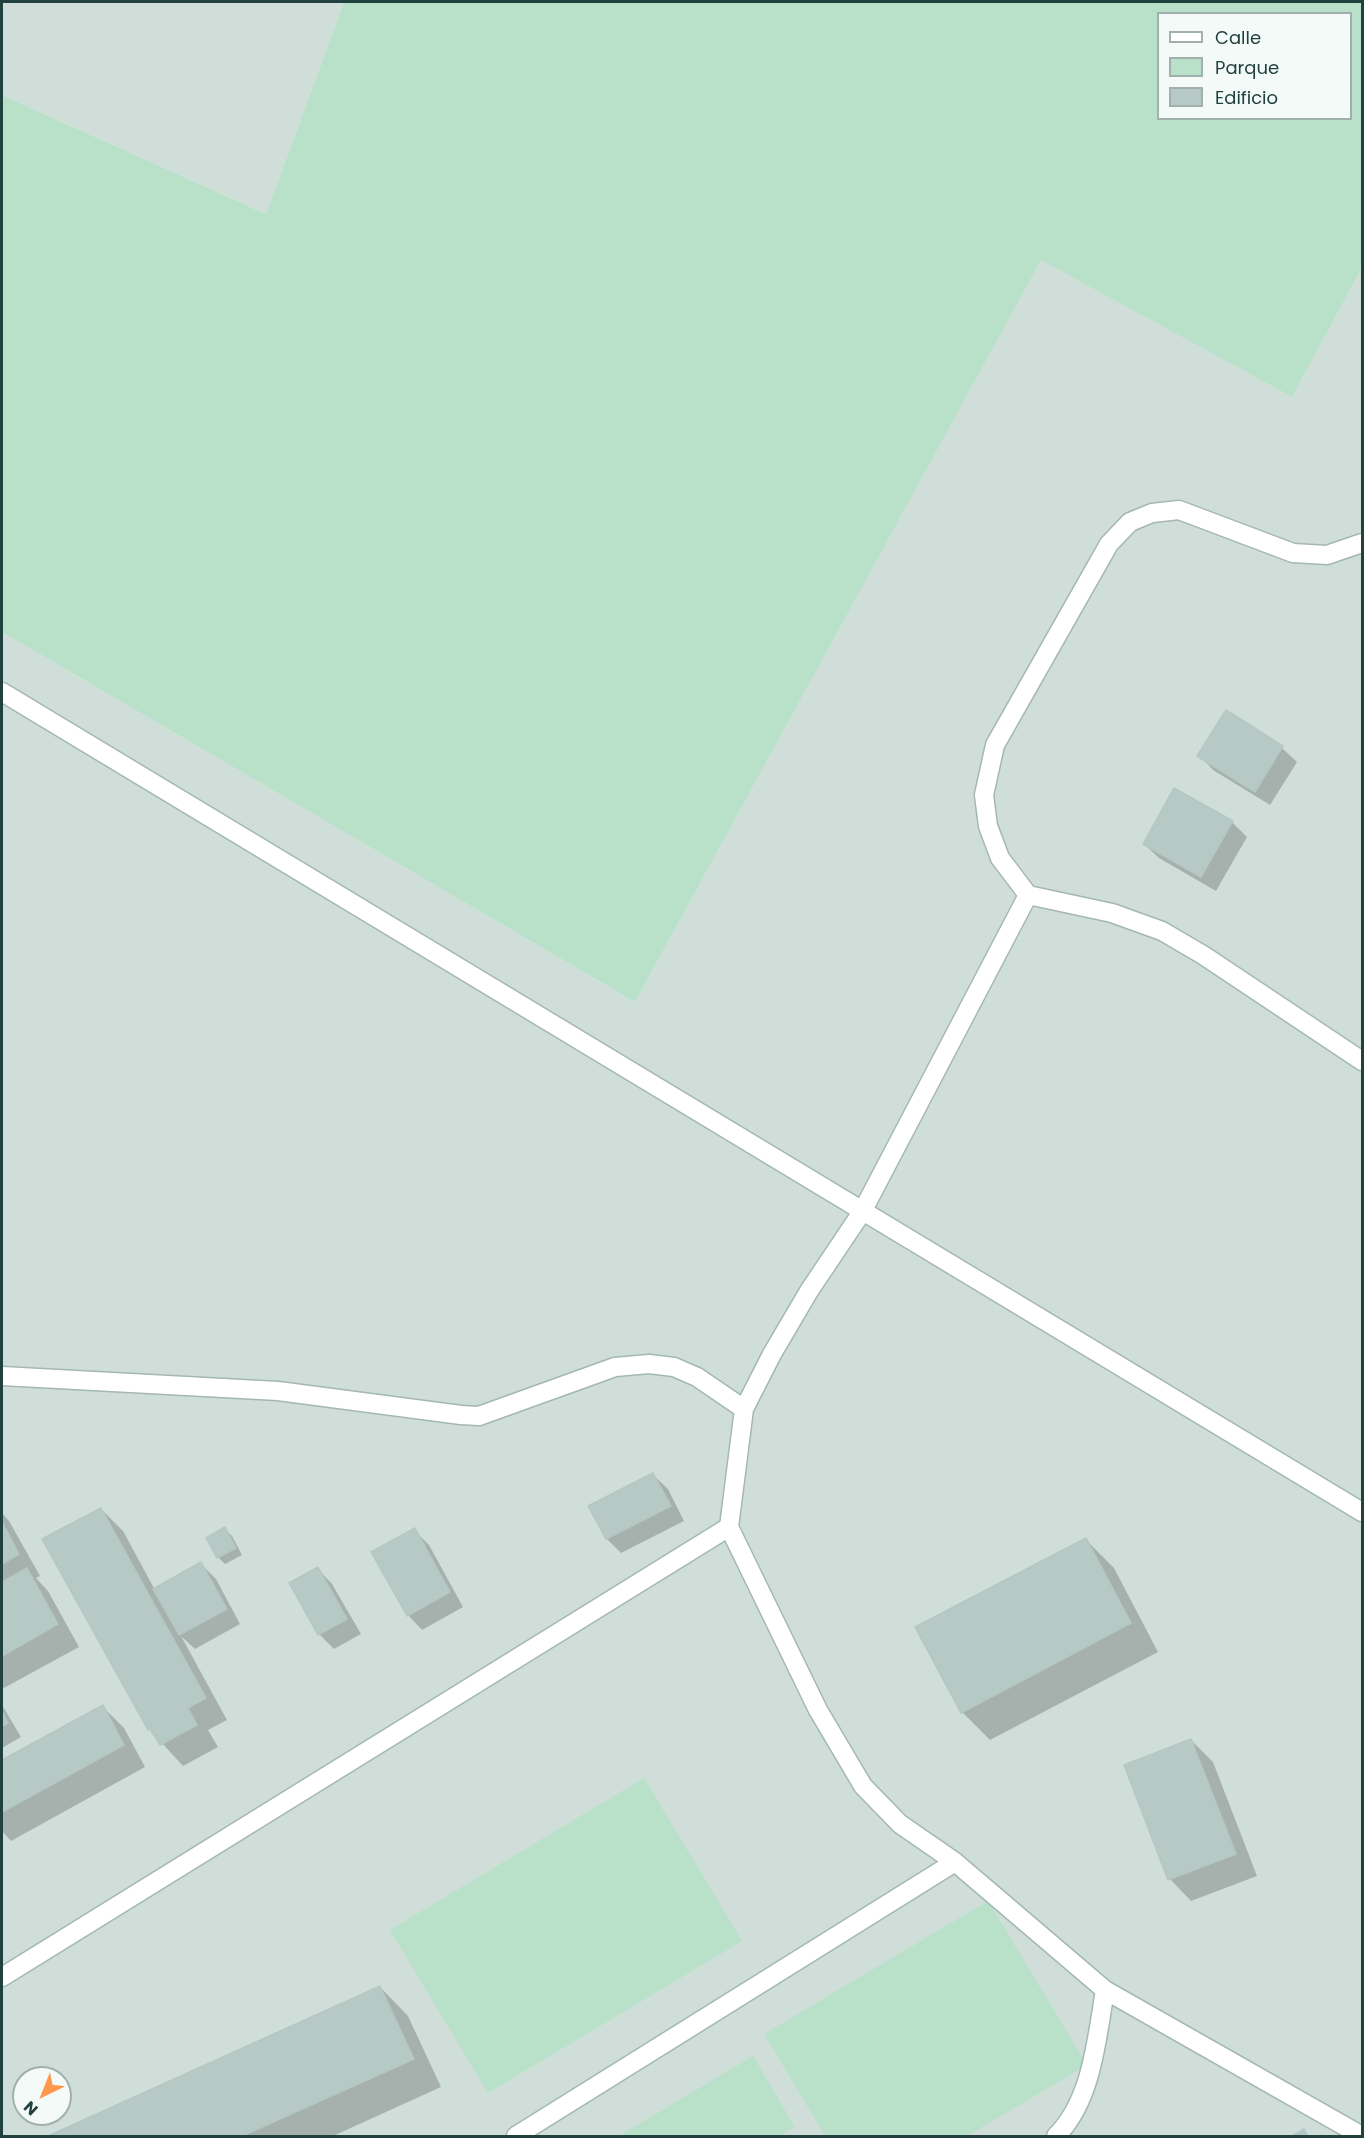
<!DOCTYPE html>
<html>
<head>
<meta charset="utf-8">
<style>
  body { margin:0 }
  #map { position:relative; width:1364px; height:2138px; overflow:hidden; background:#e2eeea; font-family:Poppins,sans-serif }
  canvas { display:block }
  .frame { position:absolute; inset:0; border:3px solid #20413d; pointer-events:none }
  .legend { position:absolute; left:1157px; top:12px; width:195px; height:108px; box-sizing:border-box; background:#f3faf7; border:2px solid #9fb0ad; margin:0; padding:8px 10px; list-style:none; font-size:18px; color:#20413d }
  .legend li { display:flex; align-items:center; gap:12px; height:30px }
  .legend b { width:30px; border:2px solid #9fb0ad }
  .north { position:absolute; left:12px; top:2066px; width:60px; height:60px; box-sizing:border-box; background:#f3faf7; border:2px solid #9fb0ad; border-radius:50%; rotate:223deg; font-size:16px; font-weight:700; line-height:24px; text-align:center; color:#20413d }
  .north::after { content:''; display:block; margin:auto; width:21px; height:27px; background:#ff974f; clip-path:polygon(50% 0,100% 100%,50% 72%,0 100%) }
</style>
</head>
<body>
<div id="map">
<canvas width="1364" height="2138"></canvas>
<div class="frame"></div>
<ul class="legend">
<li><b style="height:8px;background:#fff"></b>Calle</li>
<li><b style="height:16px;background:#b9e1ca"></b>Parque</li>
<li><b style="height:16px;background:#b7c9c4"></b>Edificio</li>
</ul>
<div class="north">N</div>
</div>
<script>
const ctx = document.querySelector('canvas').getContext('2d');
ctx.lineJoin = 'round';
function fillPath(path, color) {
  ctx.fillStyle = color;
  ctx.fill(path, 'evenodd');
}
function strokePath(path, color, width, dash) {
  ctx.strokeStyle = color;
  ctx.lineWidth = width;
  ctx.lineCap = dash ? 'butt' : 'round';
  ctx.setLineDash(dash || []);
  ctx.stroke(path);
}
fillPath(new Path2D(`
  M2,2H344L266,214L2,95Z
  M1041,259L1292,397L1362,268V2136H2V632L635,1002ZM24,2078H60V2114H24Z`), '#d0deda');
fillPath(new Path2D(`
  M344,2H1362V268L1292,397L1041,260L635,1002L2,632V95L266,214ZM1158,14H1350V118H1158Z
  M644,1778L742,1941L488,2093L390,1930Z
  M988,1901L1087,2065L967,2136H825L764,2034Z
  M753,2056L795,2127L779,2136H619Z`), '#b9e1ca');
fillPath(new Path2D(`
  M1226,712L1282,748L1297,762L1270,805L1213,770L1199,755Z
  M1175,790L1232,822L1247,837L1216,891L1159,858L1144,844Z
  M653,1475L668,1489L684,1521L621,1553L607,1539Z
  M101,1509L123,1531L155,1590L201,1564L216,1579L240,1624L195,1649L181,1636L227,1720L208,1730L218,1747L183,1766L149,1729Z
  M2,1513L9,1521L40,1576L36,1578L48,1591L79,1647L2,1689Z
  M225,1529L232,1536L242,1555L225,1564L218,1557L208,1538Z
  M414,1530L429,1545L463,1607L422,1630L408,1615Z
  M1085,1539L1114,1568L1158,1652L990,1740L962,1712Z
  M318,1569L332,1584L361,1634L334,1649L319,1634L291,1583Z
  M2,1705L21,1737L2,1748Z
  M103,1707L124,1728L145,1767L11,1841L2,1831V1762Z
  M1191,1740L1213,1762L1257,1876L1191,1901L1170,1879Z
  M380,1987L408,2016L441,2087L333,2136H51Z`), '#0003');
const building = new Path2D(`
  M1226,710L1283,746L1255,792L1197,756Z
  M1174,788L1233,821L1201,877L1143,844Z
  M653,1473L671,1506L606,1539L588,1506Z
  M101,1508L206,1698L188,1708L197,1725L160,1745L150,1729L148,1730L42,1539Z
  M2,1522L19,1554L2,1564Z
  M225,1527L236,1548L217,1558L206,1538Z
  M415,1528L450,1592L407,1616L371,1552Z
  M1086,1538L1131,1623L961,1713L915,1627Z
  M201,1562L227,1609L179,1635L153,1589Z
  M318,1567L347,1619L318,1635L289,1583Z
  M27,1568L58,1624L2,1656V1582Z
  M103,1705L124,1745L2,1812V1760Z
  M2,1711L8,1723L2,1726Z
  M1191,1739L1236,1854L1168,1880L1124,1765Z
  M380,1986L414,2059L242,2136H48Z
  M1304,2129L1308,2136H1292Z`);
fillPath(building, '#b7c9c4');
strokePath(building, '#b4c8c3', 1.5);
const lane = new Path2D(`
  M1362,543L1327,555L1293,553L1179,510L1152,513L1130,522L1109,544L995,745L984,795L988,826L1000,858L1028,895L1112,913L1162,931L1203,955L1362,1061
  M1028,895L862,1212L809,1291L772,1354L744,1409L729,1527L818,1710L863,1786L900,1824L955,1862L1105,1990L1362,2136
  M2,1376L278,1391L461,1415L479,1416L615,1367L649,1364L674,1367L697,1377L744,1409
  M2,1977L729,1527
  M516,2136L955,1862
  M1056,2136C1092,2101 1097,2037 1105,1990`);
const street = new Path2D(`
  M2,692L1362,1512`);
strokePath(lane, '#a4b7b3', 21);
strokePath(street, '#a4b7b3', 21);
strokePath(lane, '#fff', 18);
strokePath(street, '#fff', 18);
</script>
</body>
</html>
